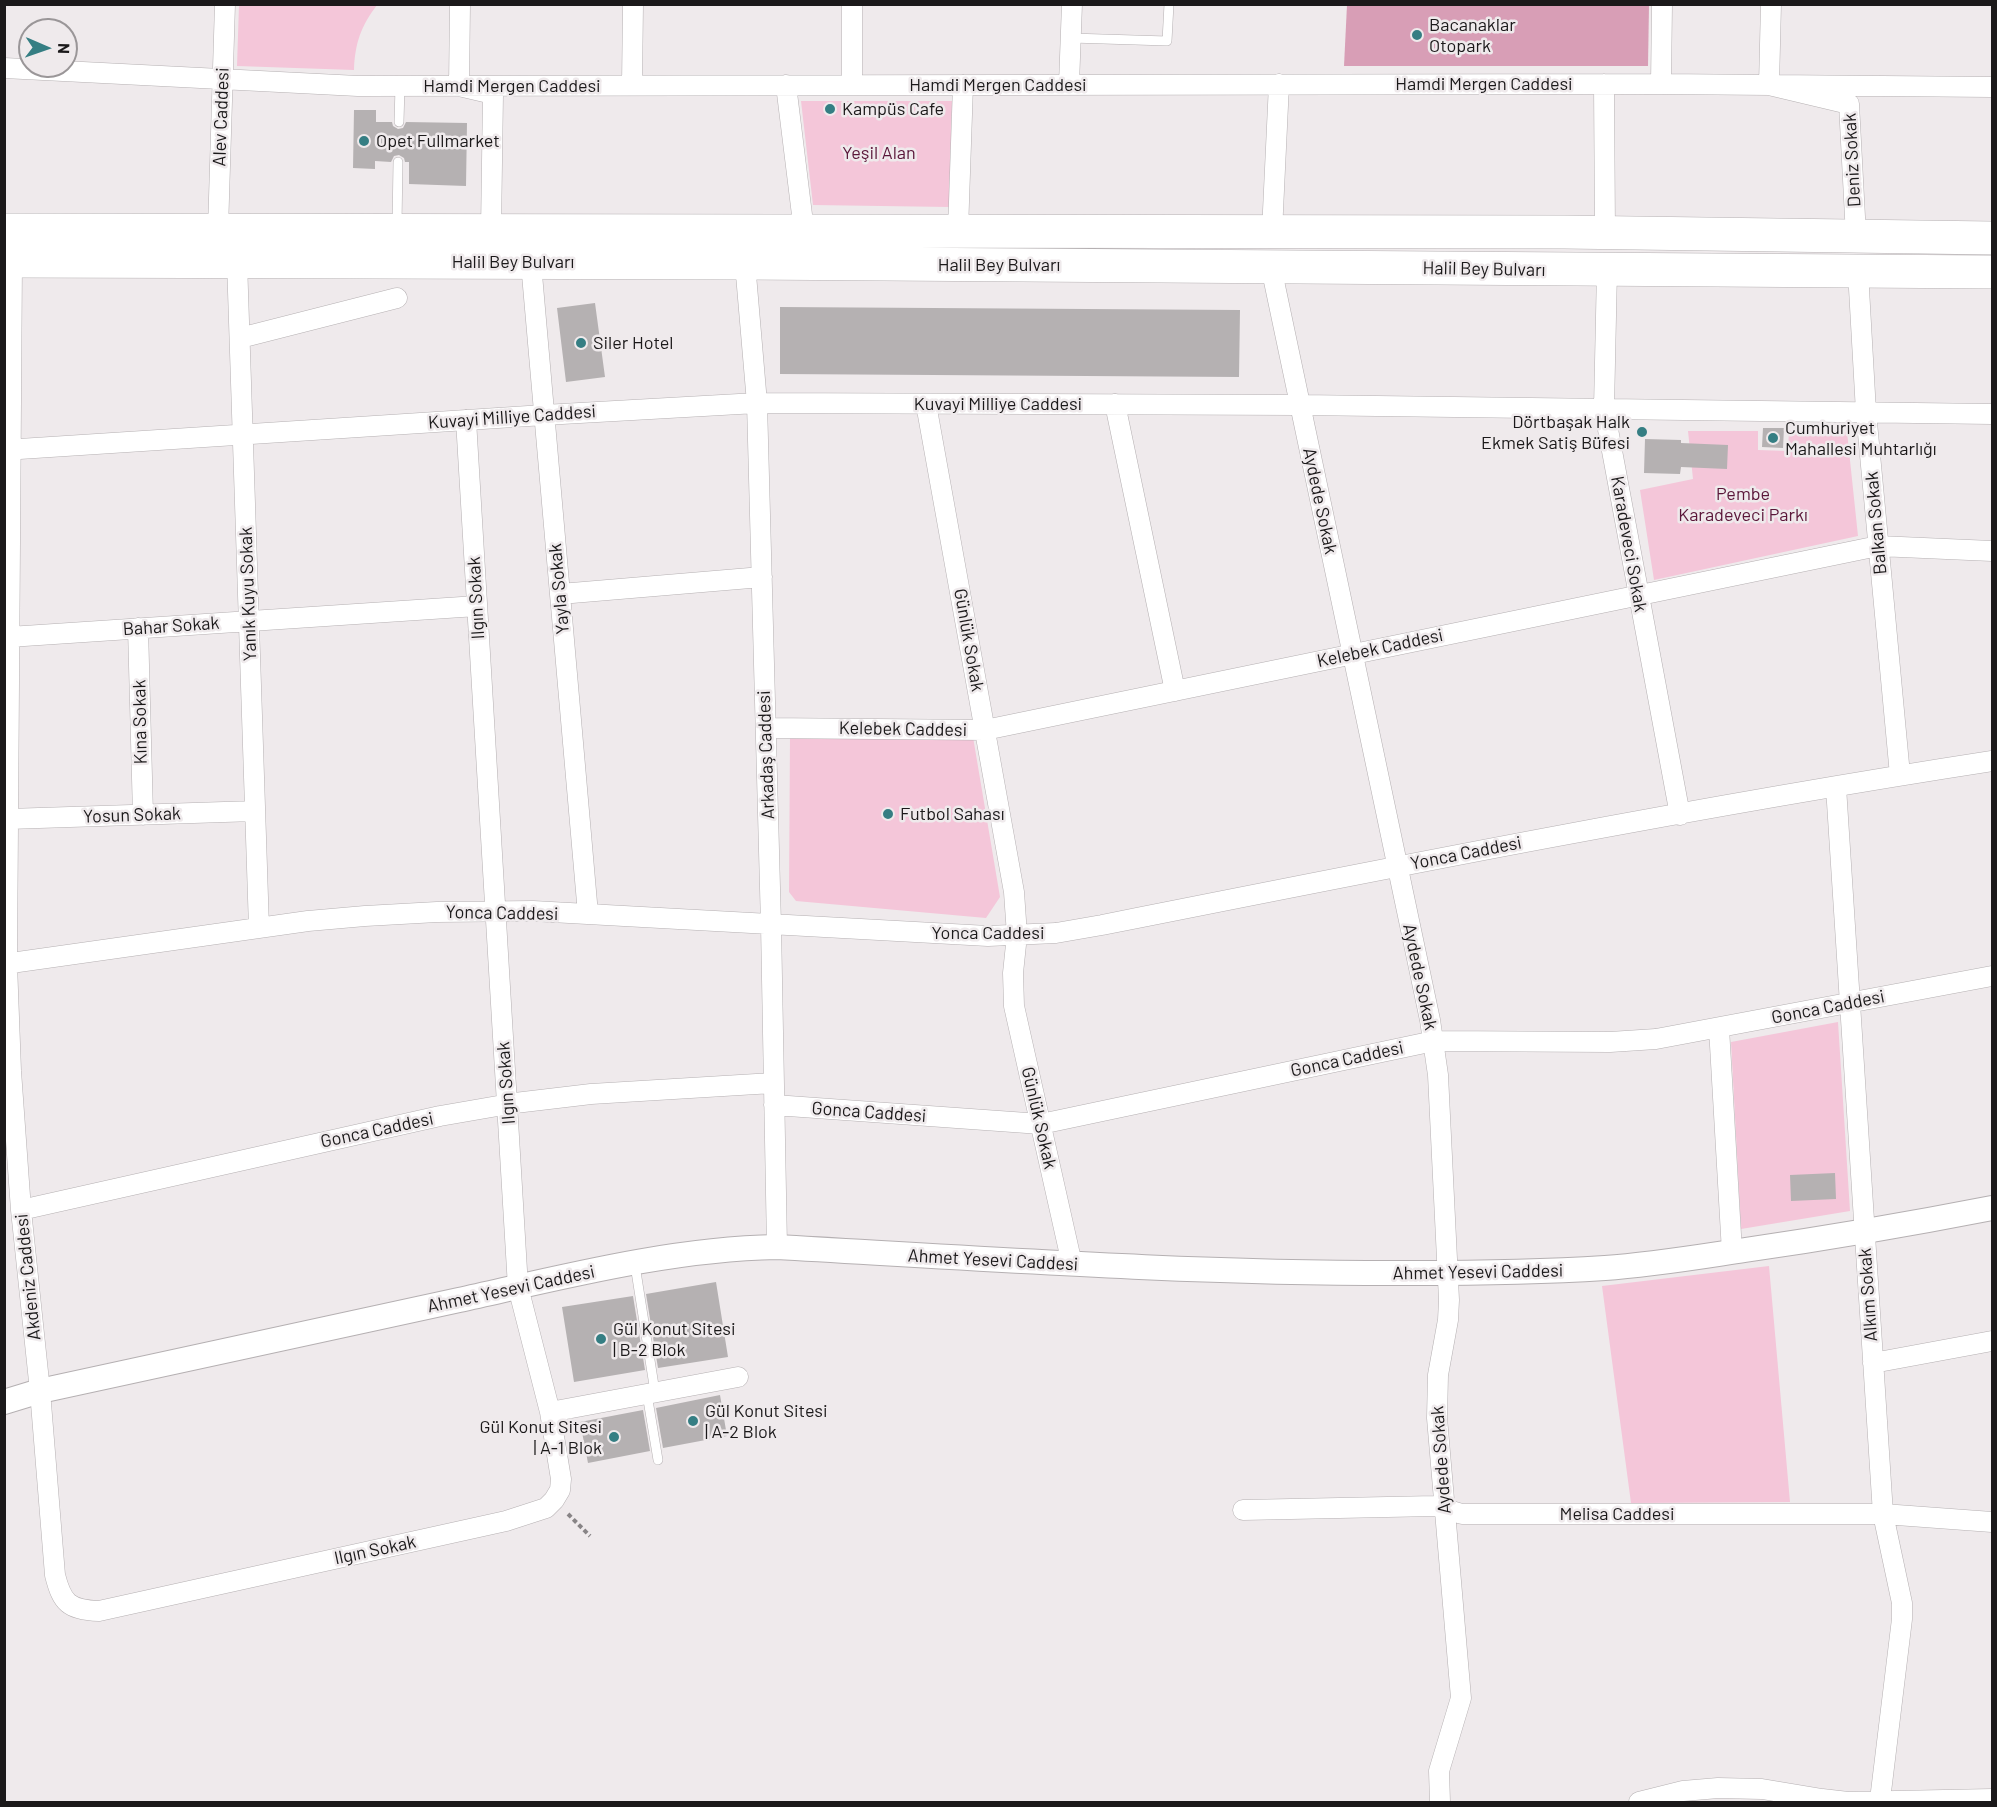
<!DOCTYPE html>
<html>
<head>
<meta charset="utf-8">
<style>
  body { margin:0 }
  #map { position:relative; width:1997px; height:1807px; overflow:hidden; background:#efeaec; font-family:Barlow,sans-serif }
  canvas { display:block }
  .frame { position:absolute; inset:0; border:6px solid #1b191a; pointer-events:none }
  .north { position:absolute; left:18px; top:18px; width:60px; height:60px; box-sizing:border-box; background:#efeaec; border:2px solid #9a9698; border-radius:50%; rotate:92deg; font-size:16px; font-weight:700; line-height:24px; text-align:center; color:#1b191a }
  .north::after { content:''; display:block; margin:auto; width:21px; height:27px; background:#357e83; clip-path:polygon(50% 0,100% 100%,50% 72%,0 100%) }
</style>
</head>
<body>
<div id="map">
<canvas width="1997" height="1807"></canvas>
<div class="frame"></div>
<div class="north">N</div>
</div>
<script>
const ctx = document.querySelector('canvas').getContext('2d');
ctx.lineJoin = 'round';
function fillPath(path, color) {
  ctx.fillStyle = color;
  ctx.fill(path, 'evenodd');
}
function strokePath(path, color, width, dash) {
  ctx.strokeStyle = color;
  ctx.lineWidth = width;
  ctx.lineCap = dash ? 'butt' : 'round';
  ctx.setLineDash(dash || []);
  ctx.stroke(path);
}
function label(font, color, halo, rows, align = 'center') {
  ctx.font = font + ' Barlow,sans-serif';
  ctx.lineWidth = 5;
  ctx.setLineDash([]);
  ctx.textBaseline = 'middle';
  ctx.strokeStyle = halo;
  ctx.fillStyle = color;
  for (const [text, x, y, turn = 0] of rows) {
    ctx.save();
    ctx.translate(x, y);
    ctx.rotate((+turn || 0) * Math.PI / 180);
    ctx.textAlign = isNaN(turn) ? turn : align;
    if (halo) ctx.strokeText(text, 0, 0);
    ctx.fillText(text, 0, 0);
    ctx.restore();
  }
}
fillPath(new Path2D(`
  M239,5V4L377,5C361,26 355,43 354,70L237,66Z
  M801,101H952L949,207L813,205Z
  M1789,430L1847,432L1858,536L1654,580L1640,490L1693,479L1688,431H1758V450L1788,451Z
  M790,736L973,737L1000,897L986,918L796,901L789,892Z
  M1838,1022L1850,1211L1741,1229L1731,1042Z
  M1769,1266L1790,1502L1631,1503L1602,1286Z`), '#f4c6d9');
fillPath(new Path2D(`
  M1347,5H1649L1648,66H1344Z`), '#d89eb6');
fillPath(new Path2D(`
  M354,110H376V122H392L393,126L398,129L403,128L406,122L467,123L466,186L409,184V162H405L404,158L399,155L394,156L391,162L375,161V169L353,168Z
  M595,303L605,377L566,382L557,308Z
  M780,307L1240,310L1239,377L780,374Z
  M1763,428H1784L1783,448L1762,447Z
  M1645,439L1681,440V443L1728,445L1727,469L1681,467L1680,474L1644,473Z
  M1835,1173L1836,1199L1791,1201L1790,1175Z
  M716,1282L728,1357L658,1368L646,1294Z
  M633,1296L645,1370L574,1382L562,1307Z
  M720,1395L727,1436L663,1448L656,1408Z
  M643,1410L650,1451L588,1463L580,1422Z`), '#b5b1b2');
const service = new Path2D(`
  M1071,38L1167,41L1169,4
  M399,122L400,86
  M397,225L398,162
  M635,1265L655,1392
  M647,1394L658,1460`);
const minor = new Path2D(`
  M460,4L459,86L493,94L491,230
  M1771,4L1769,85L1849,104L1856,236
  M4,68L358,86L1661,84L1992,87
  M1069,84L1072,4
  M1604,84L1605,233
  M1661,84L1662,4
  M632,85L633,4
  M786,85L804,231
  M852,85V4
  M218,230L225,4
  M958,231L963,85
  M1272,232L1279,84
  M12,261L7,964L11,1071L21,1210L40,1391L55,1575C62,1603 69,1610 99,1611L506,1521L546,1508L554,1500L560,1490L561,1479L550,1412L518,1287L466,420
  M237,261L259,928
  M531,263L588,914
  M745,263L757,403L771,925L777,1247
  M1271,267L1430,1020L1438,1075L1449,1300L1448,1320L1438,1375L1437,1418L1461,1698L1439,1771L1440,1802
  M1607,270L1604,408L1680,815
  M1858,271L1866,412L1900,775
  M240,338L397,298
  M926,404L1014,892L1017,935L1013,973L1014,1006L1072,1264
  M1115,404L1175,691
  M4,450L544,415L757,403L1300,405L1992,414
  M560,594L762,577
  M138,628L143,815
  M9,637L477,606
  M766,728L985,730L1878,546L1992,551
  M1836,787L1883,1514L1902,1603V1619L1880,1800
  M8,819L255,811
  M4,964L308,921L365,916L437,912L533,911L988,936L1056,933L1102,925C1398,866 1694,807 1992,761
  M1719,1028L1732,1252
  M774,1105L1041,1124L1434,1041L1610,1042L1656,1039L1992,976
  M21,1210L440,1116L515,1103L591,1094L773,1083
  M1873,1363L1992,1341
  M550,1412L738,1377
  M1243,1510L1435,1506L1462,1514H1883L1992,1522
  M1639,1802L1683,1791L1718,1788L1762,1789L1822,1799L1848,1802L1992,1799`);
const tertiary = new Path2D(`
  M4,1402L40,1391C180,1361 319,1330 459,1300C563,1277 670,1249 777,1247C989,1259 1202,1274 1414,1273C1478,1273 1541,1272 1605,1268C1651,1265 1698,1257 1745,1250C1828,1238 1910,1224 1992,1208`);
const trunk = new Path2D(`
  M4,230L1564,232L1992,238
  M4,261L745,263L1992,272`);
strokePath(service, '#b5b0b2', 10);
strokePath(minor, '#b5b0b2', 21);
strokePath(tertiary, '#b5b0b2', 26);
strokePath(trunk, '#b5b0b2', 34);
strokePath(new Path2D(`
  M568,1514L590,1536`), '#888486', 4, [4.5, 3]);
strokePath(service, '#fff', 9);
strokePath(minor, '#fff', 20);
strokePath(tertiary, '#fff', 24);
strokePath(trunk, '#fff', 33);
for (const [x, y, r, color] of [
  [1417,35,6,"#357e83"],
  [830,109,6,"#357e83"],
  [364,141,6,"#357e83"],
  [581,343,6,"#357e83"],
  [1642,432,6,"#357e83"],
  [1773,438,6,"#357e83"],
  [888,814,6,"#357e83"],
  [601,1339,6,"#357e83"],
  [693,1421,6,"#357e83"],
  [614,1437,6,"#357e83"]
]) {
  const dot = new Path2D();
  dot.arc(x, y, r, 0, 2 * Math.PI);
  ctx.fillStyle = color;
  ctx.fill(dot);
  strokePath(dot, '#efeaec', 2);
}
label('18px', '#1b191a', '#efeaec', [
  ["Bacanaklar",1429,25],
  ["Otopark",1429,46],
  ["Kampüs Cafe",842,109],
  ["Opet Fullmarket",376,141],
  ["Siler Hotel",593,343],
  ["Dörtbaşak Halk",1630,422,"right"],
  ["Ekmek Satiş Büfesi",1630,443,"right"],
  ["Cumhuriyet",1785,428],
  ["Mahallesi Muhtarlığı",1785,449],
  ["Futbol Sahası",900,814],
  ["Gül Konut Sitesi",613,1329],
  ["| B-2 Blok",613,1350],
  ["Gül Konut Sitesi",705,1411],
  ["| A-2 Blok",705,1432],
  ["Gül Konut Sitesi",602,1427,"right"],
  ["| A-1 Blok",602,1448,"right"]
], 'left');
label('18px', '#1b191a', '#efeaec', [
  ["Hamdi Mergen Caddesi",1484,84],
  ["Hamdi Mergen Caddesi",998,85],
  ["Hamdi Mergen Caddesi",512,86],
  ["Alev Caddesi",221,117,-88],
  ["Deniz Sokak",1852,160,-93],
  ["Halil Bey Bulvarı",513,262],
  ["Halil Bey Bulvarı",999,265],
  ["Halil Bey Bulvarı",1484,269,1],
  ["Kuvayi Milliye Caddesi",998,404],
  ["Kuvayi Milliye Caddesi",512,417,-4],
  ["Aydede Sokak",1320,501,78],
  ["Balkan Sokak",1876,523,-95],
  ["Karadeveci Sokak",1629,544,80],
  ["Yayla Sokak",559,589,-95],
  ["Yanık Kuyu Sokak",248,594,-92],
  ["Ilgın Sokak",476,598,-93],
  ["Bahar Sokak",171,626,-4],
  ["Günlük Sokak",969,640,80],
  ["Kelebek Caddesi",1380,648,-12],
  ["Kına Sokak",140,722,-91],
  ["Kelebek Caddesi",903,729,1],
  ["Arkadaş Caddesi",766,755,-92],
  ["Yosun Sokak",132,815,-2],
  ["Yonca Caddesi",1466,853,-11],
  ["Yonca Caddesi",502,913,1],
  ["Yonca Caddesi",988,933],
  ["Aydede Sokak",1420,977,78],
  ["Gonca Caddesi",1828,1007,-11],
  ["Gonca Caddesi",1347,1059,-12],
  ["Ilgın Sokak",506,1083,-94],
  ["Gonca Caddesi",869,1112,4],
  ["Günlük Sokak",1039,1118,77],
  ["Gonca Caddesi",377,1130,-12],
  ["Ahmet Yesevi Caddesi",993,1260,3],
  ["Ahmet Yesevi Caddesi",1478,1272,-1],
  ["Akdeniz Caddesi",28,1277,-96],
  ["Ahmet Yesevi Caddesi",511,1289,-12],
  ["Alkım Sokak",1868,1295,-94],
  ["Aydede Sokak",1441,1460,-94],
  ["Melisa Caddesi",1617,1514],
  ["Ilgın Sokak",375,1550,-12]
]);
label('18px', '#5a1639', '#efeaec', [
  ["Yeşil Alan",879,153],
  ["Pembe",1743,494],
  ["Karadeveci Parkı",1743,515]
]);
</script>
</body>
</html>
